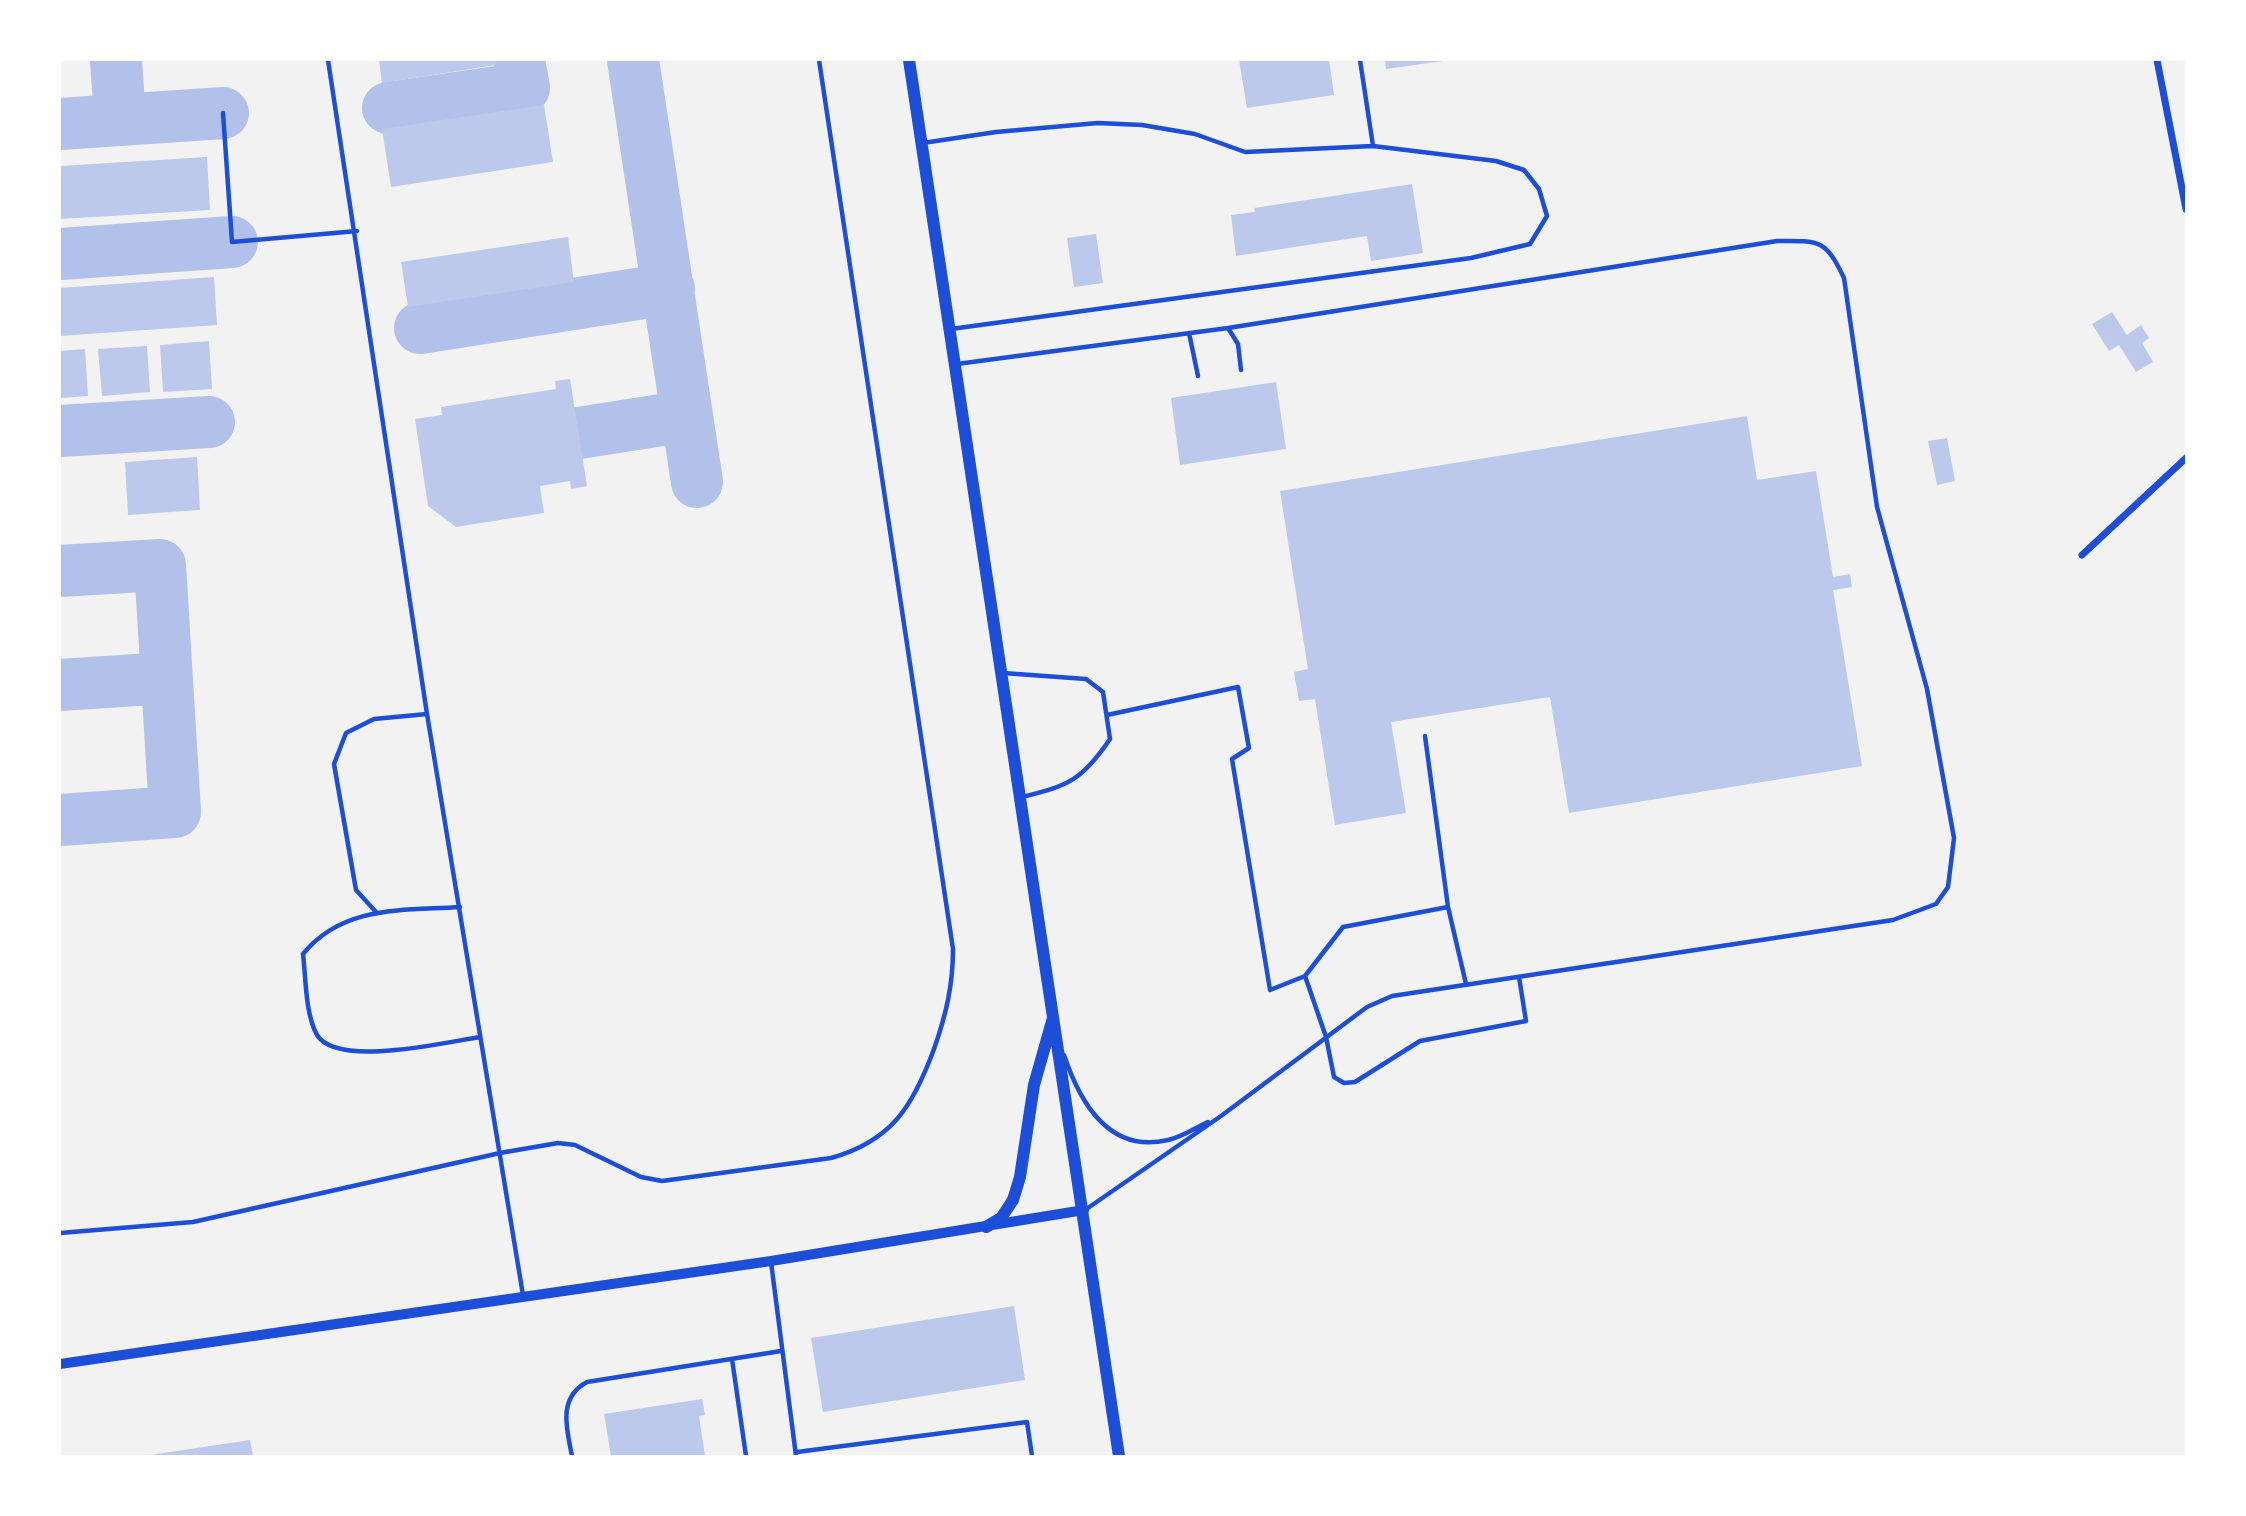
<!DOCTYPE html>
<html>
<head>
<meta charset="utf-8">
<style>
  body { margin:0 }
  #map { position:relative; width:2246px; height:1516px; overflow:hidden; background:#f2f2f2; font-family:Roboto,sans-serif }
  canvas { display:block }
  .frame { position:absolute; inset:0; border:61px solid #fff; pointer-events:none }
</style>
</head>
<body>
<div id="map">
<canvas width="2246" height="1516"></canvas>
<div class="frame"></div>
</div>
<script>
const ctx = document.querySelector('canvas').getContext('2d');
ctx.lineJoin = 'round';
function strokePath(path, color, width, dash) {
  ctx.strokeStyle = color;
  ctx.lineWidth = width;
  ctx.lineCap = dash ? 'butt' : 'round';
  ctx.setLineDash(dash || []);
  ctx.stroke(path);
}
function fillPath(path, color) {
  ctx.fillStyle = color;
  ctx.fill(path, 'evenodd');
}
strokePath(new Path2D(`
  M116,60L120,120
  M633,60L697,482
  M388,108L524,88L519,60
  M60,124L223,113
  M60,254L232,242
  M420,328L669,289
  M60,431L209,422
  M579,433L687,416
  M60,571L160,565L175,812L60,820
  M60,685L167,678`), '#b2c1ea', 52);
fillPath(new Path2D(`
  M379,60H495L496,65L382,83Z
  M1239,60H1329L1334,95L1247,108Z
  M1385,60H1443V61L1386,69Z
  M544,105L553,162L391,187L382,129Z
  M207,157L210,210L60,219V166Z
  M1412,184L1423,253L1371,261L1367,236L1236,256L1231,215L1255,212L1254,208Z
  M1096,234L1103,283L1074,287L1067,238Z
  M568,237L574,282L408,307L401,262Z
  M214,277L217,325L60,336V288Z
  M2112,312L2127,335L2141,325L2149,338L2142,343L2153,362L2136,372L2119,345L2109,351L2092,324Z
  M209,341L212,389L163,392L160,345Z
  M147,346L150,392L102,396L98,349Z
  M85,349L88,396L60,398V351Z
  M570,379L587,486L571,489L570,481L540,486L544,513L456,527L428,506L415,419L442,415L441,407L556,389L555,381Z
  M1276,382L1286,449L1180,465L1171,398Z
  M1747,416L1757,480L1816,471L1833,577L1850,574L1852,587L1833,590L1862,766L1569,813L1550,697L1391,722L1406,813L1335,825L1315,699L1299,701L1294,672L1308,669L1280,491Z
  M1947,438L1955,481L1937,485L1928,441Z
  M197,457L200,510L128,515L125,462Z
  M1014,1306L1025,1380L823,1412L811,1338Z
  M702,1399L705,1415L699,1416L705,1456H611L604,1414Z
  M250,1440L253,1456H150V1455Z`), '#bdc9ec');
strokePath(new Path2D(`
  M328,60L427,714L523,1295
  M1360,60L1373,146
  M223,113L232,242L357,231
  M923,143L996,132L1098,123L1142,125L1195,134L1245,152L1373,146L1496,161L1524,170L1539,189L1547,216L1530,244L1471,258L951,329
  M1189,333L1198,376
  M957,364L1228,328L1238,344L1241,370
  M1003,673L1086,679L1103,692L1110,739C1083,779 1069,786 1022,797
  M1107,715L1238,687L1249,748L1232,759L1270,990L1305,976L1326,1037L1334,1077L1344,1083L1355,1082L1420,1041L1526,1021L1519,977
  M1425,736L1448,907
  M460,907C402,911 343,905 303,954C306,978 305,1013 317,1035C337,1068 447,1042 480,1037
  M376,912L356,890L334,764L346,733L374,719L427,714
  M1305,976L1343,927L1448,907L1466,984
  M1064,1055C1080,1103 1109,1154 1168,1140C1182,1137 1195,1128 1208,1122
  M1085,1210L1221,1116L1367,1007L1392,996L1893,920L1936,904L1948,887L1954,838L1927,689L1877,507L1844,278C1825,238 1819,241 1777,241L1228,328
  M60,1233L193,1222L500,1153L558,1143L575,1145L641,1177L662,1181L831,1158C892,1141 913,1106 934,1049C946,1015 953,985 953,949L819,60
  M771,1262L796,1456
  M732,1359L746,1456
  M797,1452L1027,1422L1032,1456
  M572,1456C567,1430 557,1398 587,1382L781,1351`), '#1d4ed8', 4.5);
strokePath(new Path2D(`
  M2157,60L2186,209
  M2082,555L2186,458`), '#1d4ed8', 7);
strokePath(new Path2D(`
  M60,1364L771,1261L1084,1210`), '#1d4ed8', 10);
strokePath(new Path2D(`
  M909,60L1119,1456
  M986,1227L1001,1218L1013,1200L1020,1177L1034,1085L1053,1018`), '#1d4ed8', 12);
</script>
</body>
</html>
